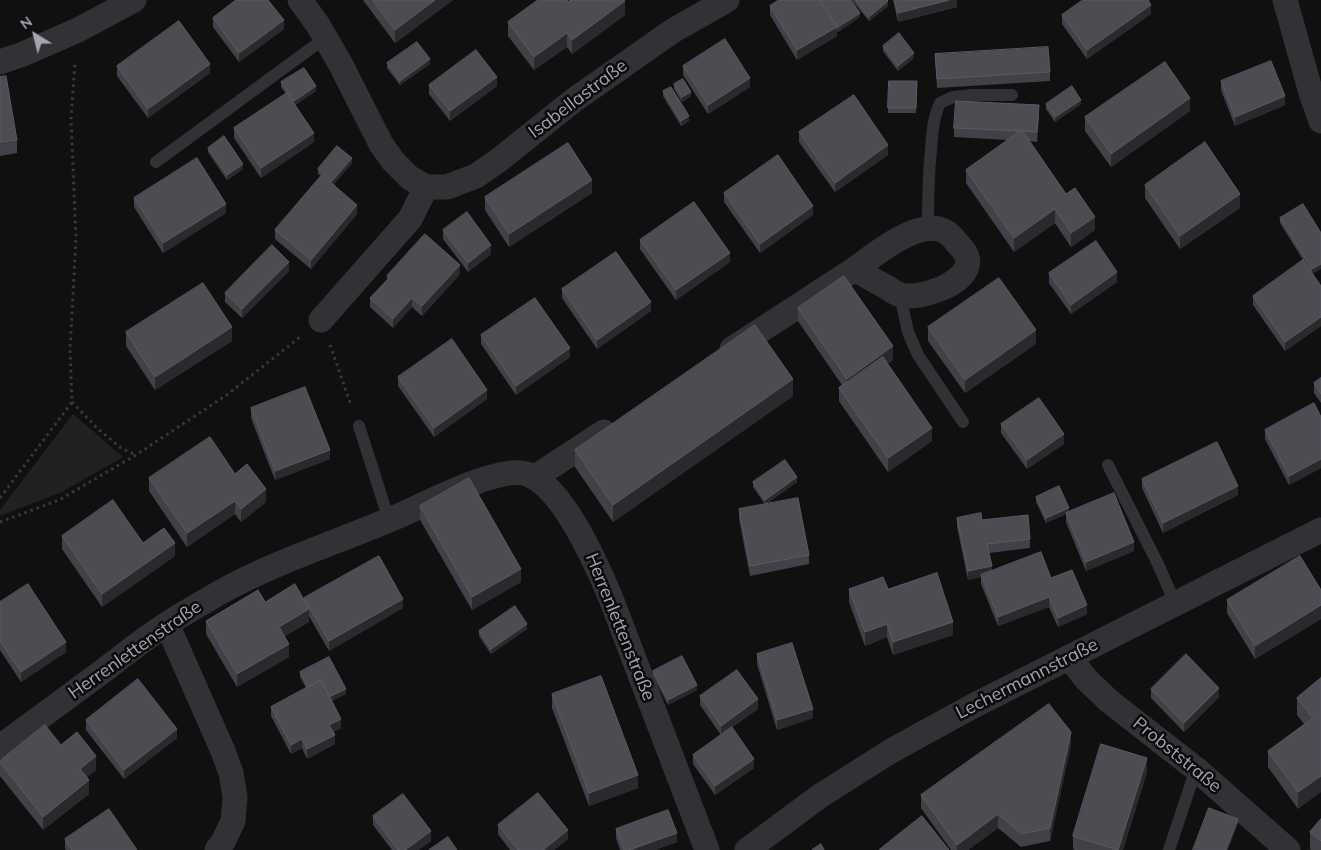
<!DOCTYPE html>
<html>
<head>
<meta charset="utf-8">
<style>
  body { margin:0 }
  #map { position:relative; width:1321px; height:850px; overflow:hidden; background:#101011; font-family:Mulish,sans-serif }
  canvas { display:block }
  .north { position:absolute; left:10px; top:10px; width:50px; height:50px; -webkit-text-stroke:4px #0b0b0c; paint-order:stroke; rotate:324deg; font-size:14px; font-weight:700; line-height:20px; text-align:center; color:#a0a6b3 }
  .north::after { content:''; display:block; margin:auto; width:18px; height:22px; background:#a0a6b3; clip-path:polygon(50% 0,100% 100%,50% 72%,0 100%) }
</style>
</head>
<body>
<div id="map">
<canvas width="1321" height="850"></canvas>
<div class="north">N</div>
</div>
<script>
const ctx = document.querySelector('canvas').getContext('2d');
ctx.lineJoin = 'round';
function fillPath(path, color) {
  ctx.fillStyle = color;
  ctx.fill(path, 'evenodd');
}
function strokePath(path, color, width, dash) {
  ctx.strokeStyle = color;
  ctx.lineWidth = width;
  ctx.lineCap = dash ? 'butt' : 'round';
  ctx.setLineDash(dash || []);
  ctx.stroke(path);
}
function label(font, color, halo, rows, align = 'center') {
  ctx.font = font + ' Mulish,sans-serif';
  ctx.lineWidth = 5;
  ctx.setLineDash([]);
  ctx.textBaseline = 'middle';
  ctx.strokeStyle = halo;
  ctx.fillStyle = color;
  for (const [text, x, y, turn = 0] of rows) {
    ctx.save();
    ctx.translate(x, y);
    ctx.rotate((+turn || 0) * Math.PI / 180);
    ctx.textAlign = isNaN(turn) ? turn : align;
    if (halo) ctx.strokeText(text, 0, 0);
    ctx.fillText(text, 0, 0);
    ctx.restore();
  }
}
fillPath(new Path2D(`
  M73,414L123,457L62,492L0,516V510Z`), '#1c241d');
strokePath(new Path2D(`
  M330,345L351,405
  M72,402L98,429L121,448L136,455
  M0,498L72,402L70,349L76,239L71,119L75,63
  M0,522L59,500L136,455L228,394L300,337`), '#37393d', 3, [2.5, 4]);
strokePath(new Path2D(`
  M156,162L325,38
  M928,229C928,203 928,176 931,150C932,134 933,118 940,103L953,97L973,95H1012
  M900,295L908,332L918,355L963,422
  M359,426L389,520
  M1108,465L1158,564L1175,603
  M1169,850L1196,769`), '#313236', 12);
strokePath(new Path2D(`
  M300,0L318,25L341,65L381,144L393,161L410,178L426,187H447L476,176L499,160L574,100L674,30L727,0
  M1285,0L1311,93L1321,121
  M0,62L23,54L78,30L134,0
  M321,320L410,219L426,187
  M732,349L855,269C866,276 877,282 888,288C892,291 897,294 901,295C919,300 962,285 967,266C970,257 963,249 957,243C953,237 946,231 939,229C913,223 874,255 855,269
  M535,477L604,432
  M167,624L223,751L231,773L235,797L233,821L223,842L217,850
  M1069,657L1086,679L1109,701L1196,769L1288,850
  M0,747C34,722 69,696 103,671C124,655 145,638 167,624C184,613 202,603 219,593C278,560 342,541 403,514C430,502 500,465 527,474C563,487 596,563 610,596L707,850
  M747,850L820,796L891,751L973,706L1321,530`), '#313236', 25);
fillPath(new Path2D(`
  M363,0H453L395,43Z
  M852,0H887L888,6L869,21Z
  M893,0H957V7L898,22Z
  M568,2L625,15L572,54L567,47L534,70L508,36V22Z
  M770,6L860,17L838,32L837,30V36L797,60L770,15Z
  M1151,14L1087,59L1062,24V15Z
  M213,18L284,29L239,62L213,27Z
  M883,46L914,58L898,71L883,51Z
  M935,54L1050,72V81L937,88Z
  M387,63L430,64L400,85L387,68Z
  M117,66L210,73L148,118L117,76Z
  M683,66L750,87L708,114L683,75Z
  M0,77L17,140V153L0,156Z
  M889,81H917L916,113H888Z
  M1221,81L1285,105L1235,126L1221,90Z
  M281,82L316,91L295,105L314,142L261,178L234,138V128L286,94L281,87Z
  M674,84L691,96L682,102L674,89Z
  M429,85L497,86L450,121L429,94Z
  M663,91L689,121L681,126L663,96Z
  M1046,104H1081L1055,122L1046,109Z
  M1190,111L1111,167L1085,131V117Z
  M1039,115L1037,142L1029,141L1066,194L1095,230L1071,247L1055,223L1014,252L966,183V170L1008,140L954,137V128Z
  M799,132L888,155L835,192L799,142Z
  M208,148L243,169L227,180L208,152Z
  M352,163L334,184L357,214L311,269L275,239V230L321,176L318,174V169Z
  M1145,185L1240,208L1180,249L1145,198Z
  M592,193L509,247L485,210V197Z
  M724,193L813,215L760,253L724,202Z
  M134,198L226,213L163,253L134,207Z
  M1303,204L1313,274L1321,286V326L1285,351L1253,305V296L1305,263L1280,223V218Z
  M443,230L491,254L468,272L443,239Z
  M640,240L730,262L676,300L640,249Z
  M289,271L242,318L225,302V293Z
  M1049,273L1117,282L1071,314L1049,283Z
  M460,274L422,316L412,307L393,328L370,307V298L387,280V276Z
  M562,289L651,311L597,349L562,298Z
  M798,308L893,360L887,364L932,441L888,472L839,401V388L842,385L798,321Z
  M928,327L1036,344L965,393L928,341Z
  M126,332L232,341L155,390L126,346Z
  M481,335L570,357L516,395L481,344Z
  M398,377L487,399L434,437L398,386Z
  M1321,378V403L1314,393V383Z
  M793,396L613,522L575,467V450Z
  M251,408L330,459L275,480L251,418Z
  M1321,417V468L1289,485L1265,439V430Z
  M1001,424L1064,444L1027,469L1001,433Z
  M235,474L266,502L241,522L235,514L187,547L149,491V478Z
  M1142,479L1238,495L1163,533L1142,488Z
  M753,482H797L766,504L809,555V564L750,576L739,519V509L765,504L753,487Z
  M1036,497L1069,511L1134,551L1086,571L1066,522V514L1046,523L1036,502Z
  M420,506L521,582L472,610L420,520Z
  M957,518L982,520L1030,539V548L989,553L992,571L1051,578L1087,614L1058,627L1049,607L998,626L981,584V577L968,580L957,527Z
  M62,536L175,556L102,607L62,549Z
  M849,589H888L953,635L893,655L887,637L865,646L849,602Z
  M1321,590V619L1255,659L1227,613V600Z
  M304,598L403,608L329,651L309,616V622L285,636L289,657L237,687L206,634V621L265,602L304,600Z
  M0,602L66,652L21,682L0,650Z
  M527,629L491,654L479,636V631Z
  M757,654L813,718L777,730L757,664Z
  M653,671L697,690L668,705L653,676Z
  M300,672L346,694L331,701L341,728L333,732L335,744L307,759L302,748L291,754L271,716V707L306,688L300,677Z
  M1321,678L1298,809L1268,767V751L1304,724L1297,715V698Z
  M1151,689L1219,697L1184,732L1151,698Z
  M552,694L638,788L589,806L552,708Z
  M700,696L758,709L721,735L700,705Z
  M86,720L177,738L124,779L86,730Z
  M61,745L96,770L87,777L89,794L43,830L0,776V761Z
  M1071,745L1050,841L1021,847L998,828L968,850H951L921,808V795Z
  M693,755L754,768L715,795L693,764Z
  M1147,772L1123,850H1075L1073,849V836Z
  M373,816L431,841L418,850H392L373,825Z
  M1321,819V850H1312L1310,849V832Z
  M498,825L568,839L554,850H510L498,834Z
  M616,829L677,842L655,850H620L616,838Z
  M65,839L137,850H66L65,849Z`), '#414247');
fillPath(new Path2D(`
  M435,0H453L395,43V30Z
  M949,0H957V7L898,22V13Z
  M625,1V15L572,54V40Z
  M888,1V6L869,21V17Z
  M1151,5V14L1087,59V50Z
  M860,13V17L838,32V27Z
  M284,20V29L239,62V53Z
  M837,27V36L797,60V50Z
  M567,33V47L534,70V57Z
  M914,53V58L898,71V66Z
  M430,59V64L400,85V81Z
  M210,64V73L148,118V109Z
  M497,77V86L450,121V111Z
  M750,78V87L708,114V105Z
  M316,86V91L294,106V101Z
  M691,92V96L682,102V97Z
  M1285,96V105L1235,126V117Z
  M1190,98V111L1111,167V154Z
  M1081,100V104L1055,122V117Z
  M689,116V121L681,126V121Z
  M314,133V142L261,178V168Z
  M888,145V155L835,192V183Z
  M352,158V163L332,186V181Z
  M243,164V169L227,180V175Z
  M592,180V193L509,247V234Z
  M1240,194V208L1180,249V236Z
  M226,204V213L163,253V243Z
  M357,205V214L311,269V260Z
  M813,206V215L760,253V244Z
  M1055,209V223L1014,252V238Z
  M1095,217V230L1071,247V233Z
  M491,245V254L468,272V263Z
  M730,253V262L676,300V290Z
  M289,262V271L242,318V309Z
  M1321,264V269L1312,274V269Z
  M460,265V274L422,316V306Z
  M1117,272V282L1071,314V305Z
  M412,298V307L393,328V319Z
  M651,302V311L597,349V340Z
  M1321,317V326L1285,351V342Z
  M232,327V341L155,390V377Z
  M1036,330V344L965,393V380Z
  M893,346V360L847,392V379Z
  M570,348V357L516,395V386Z
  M793,379V396L613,522V505Z
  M487,390V399L434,437V428Z
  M932,428V441L888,472V458Z
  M1064,434V444L1027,469V460Z
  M330,450V459L275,480V471Z
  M1321,459V468L1289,485V476Z
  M797,477V482L765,504V500Z
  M1238,486V495L1163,533V523Z
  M266,489V502L241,522V509Z
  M235,501V514L187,547V533Z
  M1069,508V512L1046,523V518Z
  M1134,542V551L1086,571V562Z
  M175,543V556L102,607V594Z
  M992,566V575H981V577L968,580V571Z
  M521,569V582L472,610V597Z
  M1049,597V607L998,626V617Z
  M403,599V608L329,651V641Z
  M1087,605V614L1058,627V618Z
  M1321,605V619L1255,659V646Z
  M309,609V622L279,640V627Z
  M953,622V635L893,655V642Z
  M527,624V629L491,654V649Z
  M887,624V637L865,646V632Z
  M66,642V652L21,682V672Z
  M289,644V657L237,687V674Z
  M697,685V690L668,705V700Z
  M1219,688V697L1184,732V723Z
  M346,689V694L328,703V698Z
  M758,699V709L721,735V726Z
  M813,709V718L777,730V720Z
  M341,719V728L329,734V725Z
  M177,729V738L124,779V770Z
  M1071,732V745L1050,841V828Z
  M335,735V744L307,759V749Z
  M302,739V748L291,754V745Z
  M96,756V770L80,783V769Z
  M1147,758V772L1123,850H1118Z
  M754,759V768L715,795V786Z
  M638,775V788L589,806V793Z
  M1321,776V792L1298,809V792Z
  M89,780V794L43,830V817Z
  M998,814V828L968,850H957V845Z
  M1238,819V824L1228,850H1226Z
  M568,830V839L554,850H543Z
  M431,831V841L418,850H405Z
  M677,833V842L655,850H629Z`), '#292a2d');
const building = new Path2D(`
  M236,0H268L284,20L239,53L213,18Z
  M373,0H435L395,30Z
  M538,0H567L568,2L570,0H623L625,1L572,40L567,33L534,57L508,22Z
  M779,0H820L837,27L797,50L770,6Z
  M820,0H851L860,13L838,27Z
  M856,0H887L888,1L869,17Z
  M895,0H949L898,13Z
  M1083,0H1148L1151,5L1087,50L1062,15Z
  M179,21L210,64L148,109L117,66Z
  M899,33L914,53L898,66L883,46Z
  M725,39L750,78L708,105L683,66Z
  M417,42L430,59L400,81L387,63Z
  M1048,47L1050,72L937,79L935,54Z
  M476,50L497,77L450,111L429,85Z
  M1271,61L1285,96L1235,117L1221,81Z
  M1165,62L1190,98L1111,154L1085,117Z
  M304,68L316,86L294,101L281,82Z
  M6,76L17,140L0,142V77Z
  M683,79L691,92L682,97L674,84Z
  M889,81H917L916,108H888Z
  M1072,86L1081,100L1055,117L1046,104Z
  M671,87L689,116L681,121L663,91Z
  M287,93L314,133L261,168L234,128Z
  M854,95L888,145L835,183L799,132Z
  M956,101L1039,105L1037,132L1023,131L1022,130L1021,131L954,128Z
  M1022,130L1066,194L1075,188L1095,217L1071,233L1055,209L1014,238L966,170Z
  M224,136L243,164L227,175L208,148Z
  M1205,142L1240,194L1180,236L1145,185Z
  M568,143L592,180L509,234L485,197Z
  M337,146L352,158L332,181L318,169Z
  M778,155L813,206L760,244L724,193Z
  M197,158L226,204L163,243L134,198Z
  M322,175L357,205L311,260L275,230Z
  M694,202L730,253L676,290L640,240Z
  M1303,204L1321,233V264L1312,269L1280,218Z
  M467,212L491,245L468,263L443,230Z
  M425,234L460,265L422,306L412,298L393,319L370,298L389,278L387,276Z
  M1096,241L1117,272L1071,305L1049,273Z
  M272,245L289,262L242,309L225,293Z
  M616,252L651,302L597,340L562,289Z
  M1303,260L1321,286V317L1285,342L1253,296Z
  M844,276L893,346L847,379L798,308Z
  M999,278L1036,330L965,380L928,327Z
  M203,283L232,327L155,377L126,332Z
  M535,298L570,348L516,386L481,335Z
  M755,325L793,379L613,505L575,450Z
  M452,339L487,390L434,428L398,377Z
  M883,357L932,428L888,458L839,388Z
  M1321,378V394L1314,383Z
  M305,387L330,450L275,471L251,408Z
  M1039,398L1064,434L1027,460L1001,424Z
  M1314,403L1321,417V459L1289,476L1265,430Z
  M210,437L235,474L247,464L266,489L241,509L235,501L187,533L149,478Z
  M1217,442L1238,486L1163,523L1142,479Z
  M785,460L797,477L765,500L753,482Z
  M469,478L521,569L472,597L420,506Z
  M1059,486L1069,508L1046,518L1036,497Z
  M1114,493L1134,542L1086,562L1066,513Z
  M798,498L809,555L750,566L739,509Z
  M113,500L143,543L164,528L175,543L102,594L62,536Z
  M981,513L982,520L1028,515L1030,539L987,544L992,566L968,571L957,518Z
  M1041,552L1051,578L1072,570L1087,605L1058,618L1049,597L998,617L981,575Z
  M379,556L403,599L329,641L304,598Z
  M1300,556L1321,590V605L1255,646L1227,600Z
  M937,573L953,622L893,642L887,624L865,632L849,589L883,577L888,589Z
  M28,584L66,642L21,672L0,641V602Z
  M295,584L309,609L279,627L289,644L237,674L206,621L258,590L265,602Z
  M515,606L527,624L491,649L479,631Z
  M792,643L813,709L777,720L757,654Z
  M1186,654L1219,688L1184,723L1151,689Z
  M682,656L697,685L668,700L653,671Z
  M329,657L346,689L329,697L321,680L308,687L300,672Z
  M737,670L758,699L721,726L700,696Z
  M601,676L638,775L589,793L552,694Z
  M1321,678V776L1298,792L1268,751L1313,718L1297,698Z
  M138,679L177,729L124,770L86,720Z
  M321,680L341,719L329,725L335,735L307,749L302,739L291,745L271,707Z
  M1049,704L1071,732L1050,828L1021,834L998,814L957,845L921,795Z
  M45,725L61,745L77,732L96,756L80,769L89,780L43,817L0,762V761Z
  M732,727L754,759L715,786L693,755Z
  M1101,744L1147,758L1118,850L1073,836Z
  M538,793L568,830L543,850H518L498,825Z
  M403,794L431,831L405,850H398L373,816Z
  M1209,808L1238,819L1226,850H1193Z
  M109,809L137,850H72L65,839Z
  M668,810L677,833L629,850H624L616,829Z
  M922,816L949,850H879Z
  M1321,819V841L1310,832Z
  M448,837L457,850H429Z
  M821,844L824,850H812Z`);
fillPath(building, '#4b4d53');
strokePath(building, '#595b62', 1);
label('18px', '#a0a6b3', '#0b0b0c', [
  ["Isabellastraße",578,99,-37],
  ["Herrenlettenstraße",620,627,68],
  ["Herrenlettenstraße",135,650,-35],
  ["Lechermannstraße",1027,679,-27],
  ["Probststraße",1177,755,39]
]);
</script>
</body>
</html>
